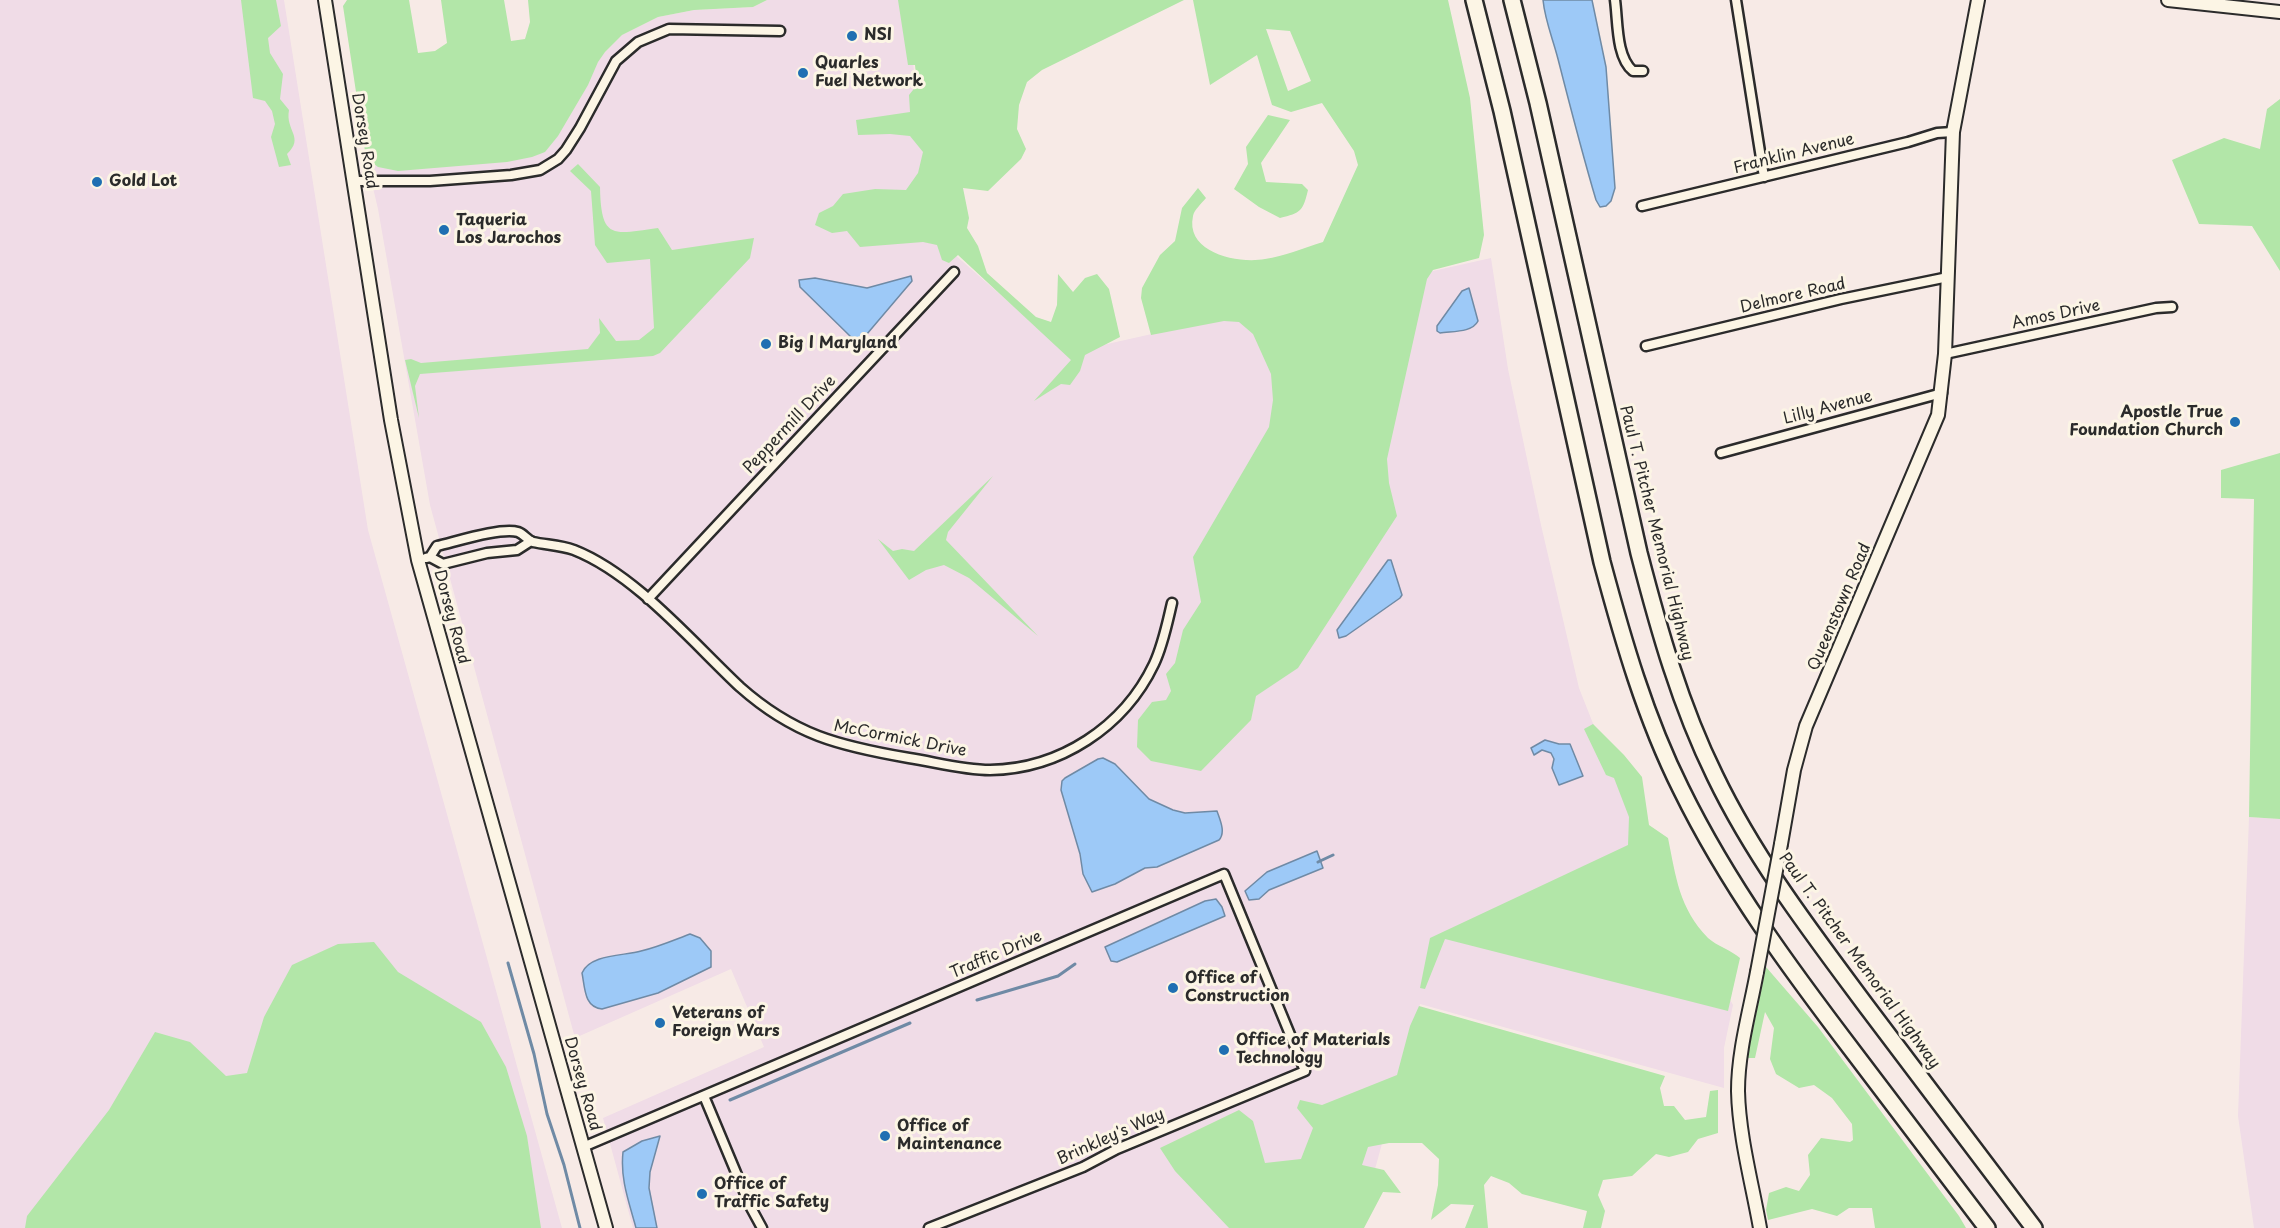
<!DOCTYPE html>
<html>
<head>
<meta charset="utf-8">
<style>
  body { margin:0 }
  canvas { display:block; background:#f7eae6 }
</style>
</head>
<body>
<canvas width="2280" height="1228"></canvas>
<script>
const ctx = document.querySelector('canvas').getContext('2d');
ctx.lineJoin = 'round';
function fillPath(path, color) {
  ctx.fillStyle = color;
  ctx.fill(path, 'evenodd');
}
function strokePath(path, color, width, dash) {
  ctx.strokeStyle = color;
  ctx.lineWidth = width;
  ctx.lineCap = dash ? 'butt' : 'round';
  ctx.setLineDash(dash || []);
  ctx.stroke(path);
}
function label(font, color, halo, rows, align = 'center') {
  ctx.font = font + ' "Playpen Sans",sans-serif';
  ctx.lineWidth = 6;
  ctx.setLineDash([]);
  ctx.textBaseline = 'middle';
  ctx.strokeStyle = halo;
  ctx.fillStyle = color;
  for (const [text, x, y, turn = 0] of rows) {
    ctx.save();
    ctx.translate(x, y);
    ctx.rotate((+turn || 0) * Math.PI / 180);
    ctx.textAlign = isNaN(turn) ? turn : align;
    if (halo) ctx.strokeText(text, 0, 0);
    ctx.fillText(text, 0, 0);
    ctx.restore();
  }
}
fillPath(new Path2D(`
  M0,0H284L368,530L562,1228H0Z
  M767,0H904L938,240L1067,353L1491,258L1508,369L1541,525L1579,688L1632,822L1733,1005L1724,1048V1088L1420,1004L1359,1228H633L603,1118L764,1047L731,969L575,1038L430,505L378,209L366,158L379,167L516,157L602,55L622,35L658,17L694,10L753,7Z
  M2249,817L2280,819V1228H2254L2238,1116Z`), '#f0dce7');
fillPath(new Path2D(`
  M241,0H276L281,26L268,38L270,53L283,74L280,99L289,110C285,131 305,137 287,154L291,165L279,167L271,137L275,124L272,111L265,101L253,98Z
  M347,0H409L418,53L435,51L447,43L441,0H504L511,41L525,39L530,22L528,0H767L753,7L694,10L658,17L622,35L605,52L598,62L588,85L558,136L545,152L532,157L507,162L398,171L378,167L366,158L343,6Z
  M898,0H1184L1042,70L1027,82L1019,105L1017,129L1026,149L1021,159L988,191L963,188L969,218L967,228L978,246L987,273L1036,317L1051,322L1057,305L1058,274L1073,292L1085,278L1097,274L1109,289L1120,337L1085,355L1080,371L1070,385L1061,384L1034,401L1071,360L958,255L949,263L942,260L937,245L923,242L860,247L847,231L832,233L815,225L819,213L833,206L843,194L875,189L906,190L918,173L923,152L910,136L890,134L858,135L856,120L910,112L909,95L917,85L915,65H908Z
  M1193,0H1448L1470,98L1484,235L1479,258L1433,270L1427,279L1387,459L1389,483L1397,516L1298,668L1256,696L1251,720L1201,771L1151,761L1137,747L1138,720L1152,702L1166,700L1171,691L1166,674L1175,663L1183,630L1201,602L1193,557L1269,427L1273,400L1271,374L1253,334L1239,322L1224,321L1151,335L1141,298L1142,288L1160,255L1175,241L1182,208L1198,188L1206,198C1202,203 1194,210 1193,216C1185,253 1238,264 1265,259C1284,256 1304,248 1323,242L1358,165L1354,151L1322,103L1291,112L1272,105L1257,55L1210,85ZM1266,29L1290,31L1311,81L1288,91Z
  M2280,99V271L2252,226L2199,224L2172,160L2224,138L2260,149L2267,109Z
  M1268,115L1290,120L1261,163L1266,182L1302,184L1308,190C1303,211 1301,213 1280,218L1259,207L1234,189L1248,164L1246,147Z
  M578,164L600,187C601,241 613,234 658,228L672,250L754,238L750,258L660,353L653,356L420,374L415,386L419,418L405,360L411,359L421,363L588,349L600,333L599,318L616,341L639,340L654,328L650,259L607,263L595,245L591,191L570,171Z
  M2280,453V819L2249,817L2254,499L2221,498V470Z
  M993,476L948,532L946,540L1038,636L969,578L944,565L926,570L909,580L878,539L893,551L902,549L914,551Z
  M1593,724L1624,755L1642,777L1649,825L1668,838C1676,877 1679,908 1708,938C1717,946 1731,950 1740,958L1728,1011L1445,939L1425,989L1420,988L1430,938L1628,845L1629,817L1614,778L1606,775L1584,729Z
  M374,942L398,972L481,1022L506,1067L527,1136L541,1228H25L27,1216L109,1110L155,1032L190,1042L226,1076L247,1073L264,1017L292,965L338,944Z
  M1766,967L1818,1027L1959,1216L1966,1228H1875L1872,1208H1849L1837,1216L1812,1209L1768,1220L1766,1210L1769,1193L1786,1187L1799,1191L1810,1175L1808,1155L1821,1138L1850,1142L1853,1140L1852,1124L1832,1098L1814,1085L1799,1088L1776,1074L1770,1059L1774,1028L1765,1012L1755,1058H1747Z
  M1419,1006L1665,1076L1660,1088L1664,1106H1674L1685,1120L1706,1117L1710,1091L1718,1090V1133L1698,1139L1688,1152L1669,1157L1656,1154L1632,1176L1603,1180L1598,1195L1605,1211L1601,1228H1583L1587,1211L1522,1194L1509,1183L1491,1176L1484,1185L1488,1228H1465L1474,1205L1451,1204L1431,1220L1438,1185L1439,1159L1422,1143H1389L1368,1147L1362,1165L1384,1170L1401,1193L1383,1192L1364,1228H1229L1175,1171L1160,1148L1239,1110L1253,1121L1265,1163L1301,1159L1313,1128L1297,1108L1300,1100L1322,1105L1397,1075L1410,1026Z`), '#b2e6a8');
const water = new Path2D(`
  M1543,0H1592L1606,67L1615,188L1611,201L1606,206L1600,207L1596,200C1582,153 1570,106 1558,59C1553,39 1545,21 1543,0Z
  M911,276L912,281L861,341L851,337L800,287L799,280L815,278L867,288Z
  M1469,288L1478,321C1472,333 1452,331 1440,333L1437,331V326L1462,291Z
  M1388,560H1391L1402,595L1400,598L1346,636L1339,638L1337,630Z
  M1545,740L1559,744H1570L1583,776L1559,785L1552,768L1554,759L1551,753L1542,750L1534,755L1531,748Z
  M1103,758L1115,764L1149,799L1173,810L1185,813L1217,811C1220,820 1226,832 1219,840L1157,867L1145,868L1115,884L1092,892L1083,874L1080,854L1061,790L1062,781L1065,778L1098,759Z
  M1317,851L1323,868L1269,890L1259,899L1249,900L1245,891L1267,872Z
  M1216,899L1222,907L1225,916L1117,962L1111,961L1105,947L1205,901Z
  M690,934L700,938L711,951V967L658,993L602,1009C584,1007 585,988 582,973C590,954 624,956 641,951C658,947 674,940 690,934Z
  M660,1136L650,1172L649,1188L657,1228H636C629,1202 620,1179 623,1152L642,1141Z`);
fillPath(water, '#9dc9f7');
strokePath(water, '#6f8aa5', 1.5);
strokePath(new Path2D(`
  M1318,862L1333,855
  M508,963L534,1054L547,1114L564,1165L580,1228
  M977,1000L1058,976L1075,964
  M730,1100L910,1023`), '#6f8aa5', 3);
const street = new Path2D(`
  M1615,0C1618,22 1616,57 1633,71H1643
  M1736,0L1764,177
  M354,181H430L511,175L540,170L558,159L566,150L580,128L616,61L638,42L669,29L780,31
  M1642,206L1908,142L1937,133L1953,132
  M1646,346L1841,299L1948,277
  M1945,354L2156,308L2172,307
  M1721,453L1942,393
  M430,557L437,546C455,542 501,527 518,532C524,534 527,540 533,542C547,545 560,545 574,550C635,574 692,642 740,687C794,735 839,746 909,758C935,762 963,770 990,770C1060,769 1124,727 1154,664C1163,645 1167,624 1172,603
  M426,558L430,557L443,564L487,553L517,550L531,541
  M648,599L954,272
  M704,1096L750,1206L762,1228
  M583,1147L1224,874L1305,1071L1117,1149L1083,1167L929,1228`);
const secondary = new Path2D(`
  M2168,0L2280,12
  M1781,844L1794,770L1806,726L1938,415L1945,354L1953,132L1978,0
  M1757,972C1750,1010 1738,1051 1738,1091C1739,1136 1752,1183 1760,1228`);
const primary = new Path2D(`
  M325,0L391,420L418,560L606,1228`);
const highway = new Path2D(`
  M1474,0L1502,111L1602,562C1623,640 1645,717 1681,789C1728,885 1791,970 1855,1054C1899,1112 1943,1170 1987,1228
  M1512,0L1538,103L1639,553C1659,630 1680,705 1715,776C1755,859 1812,933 1867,1007C1923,1080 1978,1154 2034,1228`);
strokePath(street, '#2b2b2b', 13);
strokePath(secondary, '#2b2b2b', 16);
strokePath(primary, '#2b2b2b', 16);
strokePath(highway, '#2b2b2b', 20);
strokePath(street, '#fcf5e5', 8);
strokePath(secondary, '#fcf5e5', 12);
strokePath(primary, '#fcf5e5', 12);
strokePath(highway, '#fcf5e5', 15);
const secondaryBridge = new Path2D(`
  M1757,972L1781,844`);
strokePath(secondaryBridge, '#2b2b2b', 16, []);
strokePath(secondaryBridge, '#fcf5e5', 12);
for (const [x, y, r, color] of [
  [852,36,6,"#1f6fb2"],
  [803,73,6,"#1f6fb2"],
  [97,182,6,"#1f6fb2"],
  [444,230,6,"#1f6fb2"],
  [766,344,6,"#1f6fb2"],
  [2235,422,6,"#1f6fb2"],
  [1173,988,6,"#1f6fb2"],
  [660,1023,6,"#1f6fb2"],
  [1224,1050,6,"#1f6fb2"],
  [885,1136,6,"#1f6fb2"],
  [702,1194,6,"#1f6fb2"]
]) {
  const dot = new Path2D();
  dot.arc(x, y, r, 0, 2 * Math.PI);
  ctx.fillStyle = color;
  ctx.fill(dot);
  strokePath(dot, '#fcf5e5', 2);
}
label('bold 16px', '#2b2b2b', '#fcf5e5', [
  ["NSI",864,36],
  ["Quarles",815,64],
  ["Fuel Network",815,82],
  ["Gold Lot",109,182],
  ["Taqueria",456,221],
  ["Los Jarochos",456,239],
  ["Big I Maryland",778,344],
  ["Apostle True",2223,413,"right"],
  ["Foundation Church",2223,431,"right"],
  ["Office of",1185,979],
  ["Construction",1185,997],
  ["Veterans of",672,1014],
  ["Foreign Wars",672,1032],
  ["Office of Materials",1236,1041],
  ["Technology",1236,1059],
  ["Office of",897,1127],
  ["Maintenance",897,1145],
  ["Office of",714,1185],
  ["Traffic Safety",714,1203]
], 'left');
label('16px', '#2b2b2b', '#fcf5e5', [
  ["Dorsey Road",364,141,81],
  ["Franklin Avenue",1794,154,-14],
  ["Delmore Road",1793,296,-13],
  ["Amos Drive",2056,315,-12],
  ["Lilly Avenue",1828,408,-15],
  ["Peppermill Drive",790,425,-47],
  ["Paul T. Pitcher Memorial Highway",1656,533,76],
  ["Queenstown Road",1840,607,-67],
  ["Dorsey Road",451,617,75],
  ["McCormick Drive",900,739,11],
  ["Traffic Drive",996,955,-23],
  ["Paul T. Pitcher Memorial Highway",1859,961,54],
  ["Dorsey Road",582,1084,74],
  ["Brinkley's Way",1111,1137,-24]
]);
</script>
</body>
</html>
